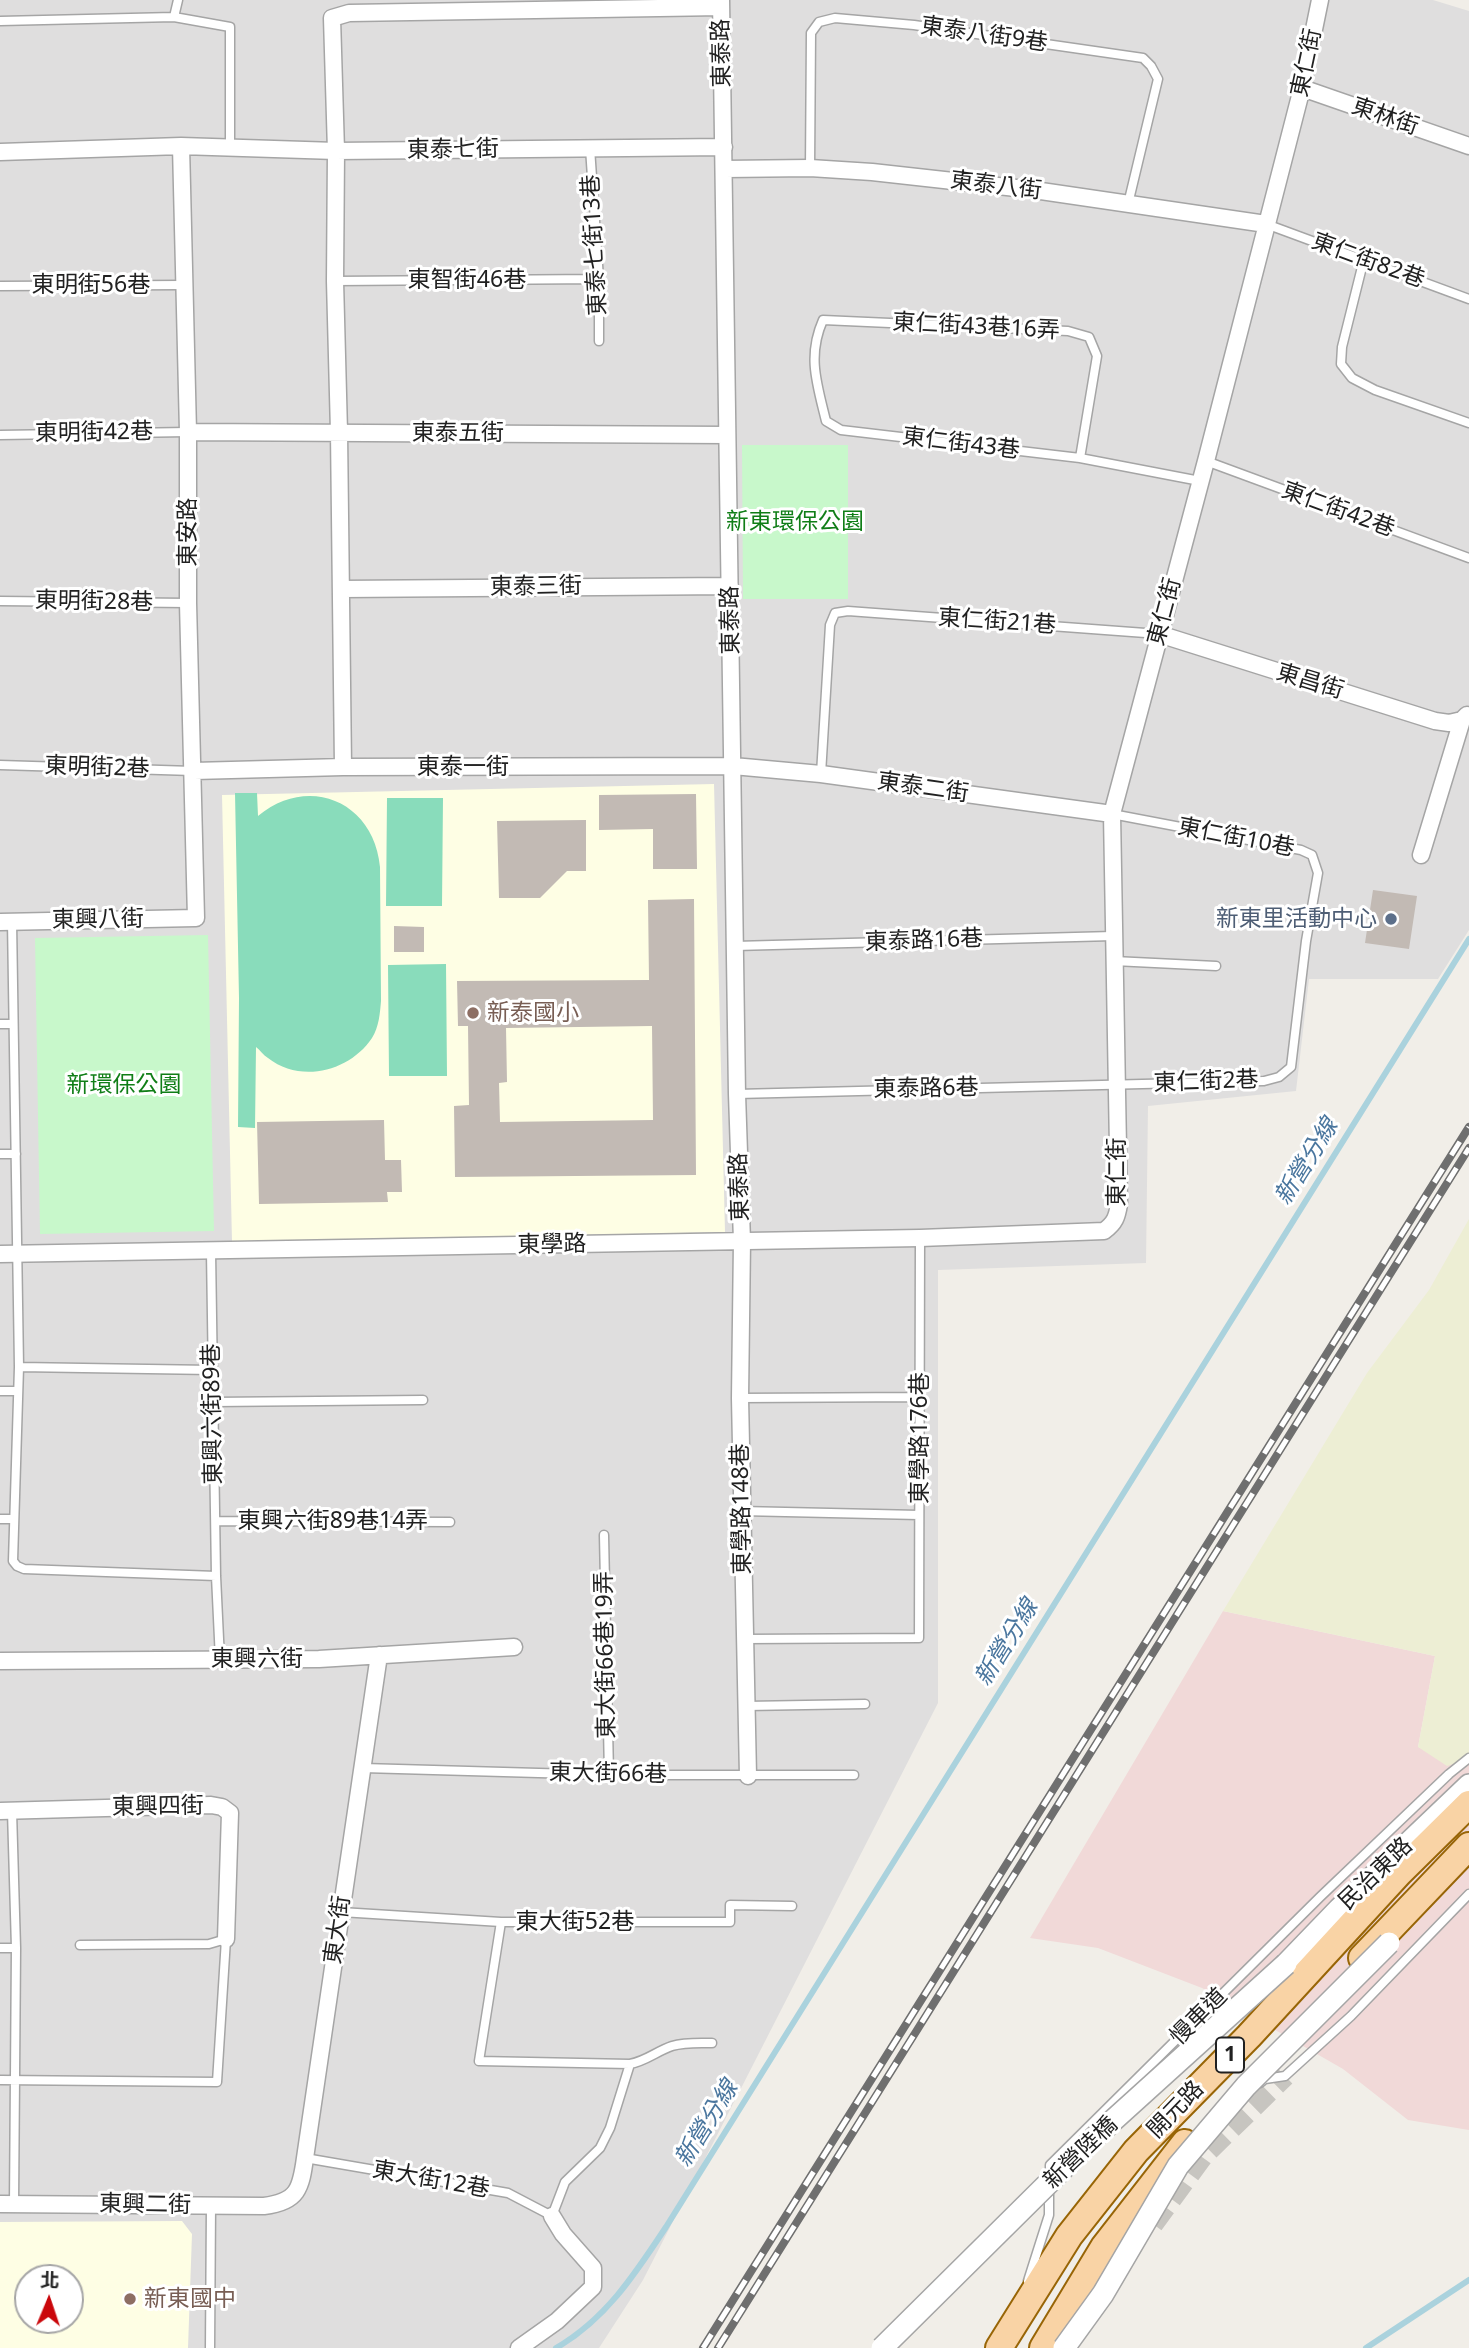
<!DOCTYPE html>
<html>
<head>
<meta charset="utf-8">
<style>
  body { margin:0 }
  #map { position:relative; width:1469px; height:2348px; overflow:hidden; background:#f1eee8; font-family:"Noto Sans","Noto Sans TC",sans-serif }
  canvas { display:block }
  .north { position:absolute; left:14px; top:2264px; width:70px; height:70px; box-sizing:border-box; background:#fff; border:2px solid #a6a6a6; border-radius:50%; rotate:2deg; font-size:19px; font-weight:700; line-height:28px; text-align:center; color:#212121 }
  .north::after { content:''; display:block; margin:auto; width:24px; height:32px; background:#ca070b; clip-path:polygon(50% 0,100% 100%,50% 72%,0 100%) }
</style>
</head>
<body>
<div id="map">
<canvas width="1469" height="2348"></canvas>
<div class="north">北</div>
</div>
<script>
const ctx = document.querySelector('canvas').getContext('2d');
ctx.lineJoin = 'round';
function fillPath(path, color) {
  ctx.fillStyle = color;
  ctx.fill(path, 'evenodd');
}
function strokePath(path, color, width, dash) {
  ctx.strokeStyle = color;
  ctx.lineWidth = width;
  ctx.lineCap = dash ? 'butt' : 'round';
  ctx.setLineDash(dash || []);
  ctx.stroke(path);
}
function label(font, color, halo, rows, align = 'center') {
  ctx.font = font + ' "Noto Sans","Noto Sans TC",sans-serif';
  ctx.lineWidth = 6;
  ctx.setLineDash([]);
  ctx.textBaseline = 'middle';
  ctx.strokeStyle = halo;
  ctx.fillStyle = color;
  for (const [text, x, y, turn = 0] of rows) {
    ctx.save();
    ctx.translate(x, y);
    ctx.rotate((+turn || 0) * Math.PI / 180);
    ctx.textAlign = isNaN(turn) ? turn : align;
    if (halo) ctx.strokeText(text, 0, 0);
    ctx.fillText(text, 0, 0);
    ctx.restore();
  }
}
fillPath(new Path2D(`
  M0,0H1433L1469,11V930L1438,979H1309L1296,1091L1148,1106L1146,1263L938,1270V1703L643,2280L599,2348H0ZM28,2278H70V2320H28Z`), '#dfdede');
fillPath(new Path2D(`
  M1223,1611L1435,1656L1418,1747L1469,1759V2130L1408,2120L1343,2069L1202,1988L1098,1948L1030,1938Z`), '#f1d9d8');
fillPath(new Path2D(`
  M714,784L725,1232L232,1242L222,795Z
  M182,2221L192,2234L188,2348H0V2222ZM70,2278V2320H28V2278Z`), '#fefee4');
fillPath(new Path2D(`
  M1469,1219V1759L1447,1766L1418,1747L1435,1656L1223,1611L1367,1373L1429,1290Z`), '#edeed4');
fillPath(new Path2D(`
  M742,445H848V599H743Z
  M208,935L214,1231L40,1234L35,938Z`), '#c8f8cb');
fillPath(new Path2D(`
  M235,793H257L258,816C309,774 374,802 380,867L381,1001C380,1013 379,1027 372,1038C350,1071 301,1084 268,1058C263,1055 260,1050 256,1047L255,1128L238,1127L239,998Z
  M387,798H443L442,906H386Z
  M446,964L447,1076H389L388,965Z`), '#89dcbb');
strokePath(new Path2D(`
  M556,2348C606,2319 635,2274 666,2227L1469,939
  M1366,2348L1469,2280`), '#aad2dd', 6);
fillPath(new Path2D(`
  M696,794L697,869H653V829L599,830V795Z
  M586,820V871H567L540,898H499L497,821Z
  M1373,890L1417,896L1409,949L1365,943Z
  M694,899L696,1175L455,1177L454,1106L469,1105L468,1026H458L457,981L649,980L648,900ZM652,1026L653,1120L500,1122L499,1083L507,1082L506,1028Z
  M394,926L424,927V952H394Z
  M384,1120L385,1160H401L402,1192H387L388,1202L259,1204L257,1122Z`), '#c2bab4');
strokePath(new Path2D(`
  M1153,2224L1203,2156L1285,2076`), '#c7c5c0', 21, [21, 10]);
const service = new Path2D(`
  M174,17L230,27V146
  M0,21L174,17L178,0
  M590,148L599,279V341
  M810,168L811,33L819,22L835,18L914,25L1143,58L1151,66L1158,79L1128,204
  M1266,224L1469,299
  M1364,259L1342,347L1341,364L1352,378L1375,390L1469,423
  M335,281L599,279
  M0,286L183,285
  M0,435L188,432
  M1080,458L1097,356L1089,337L1068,331L823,320C807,356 817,384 826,421L841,430L1080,458L1200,481
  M1206,461L1469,558
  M0,601L188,603
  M0,765L193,771
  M821,774L830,625L835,613L848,611L1159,634
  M12,921L19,1367L13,1561L17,1566L24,1569L216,1576
  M735,946L1113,936
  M1114,961L1216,966
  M0,1024H13
  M737,1094L1264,1081L1279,1077L1291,1067L1306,941L1318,873L1312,855L1301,850L1112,814
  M0,1154H16
  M211,1252L216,1576L220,1660
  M19,1367L212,1370
  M0,1391H18
  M740,1398L921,1397
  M213,1402L423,1400
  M741,1511L919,1515
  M0,1519H13
  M216,1521L450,1522
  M604,1535L609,1775
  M745,1639L919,1638L920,1238
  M746,1706L865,1704
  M363,1768L609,1775H854
  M12,1811L16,1948L14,2204
  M341,1912L501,1922H730V1905L792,1906
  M501,1922L479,2061L630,2064C646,2061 657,2051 672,2046C685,2042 699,2043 712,2043
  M0,1948H16
  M0,2080L217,2082L226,1939L209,1944L80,1945
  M1260,2083L1265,2079L1285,2076L1351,2016L1469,1894
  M305,2158L508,2193L552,2216L565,2182L600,2148L610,2128L630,2064
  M1050,2176V2165L1320,1897L1449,1774L1469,1758
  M1028,2281L1049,2215V2189
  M210,2348L211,2206`);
const minor = new Path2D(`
  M721,0L737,1094L742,1241L740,1398L748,1776
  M1302,88L1469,146
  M0,152L181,146L336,151L724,147
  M725,169L810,168L872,172L1034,190L1266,224
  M188,432L727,435
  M342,589L730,586
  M1159,634L1435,721L1449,723L1462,720
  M343,767L339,432L335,281L336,151L332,18L349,13L721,7
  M194,771L343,767L733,766L821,774L1112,814
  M1421,855L1462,720L1467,715
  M0,922L196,918L188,603V432L181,146
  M0,1254L920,1238L1104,1231C1115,1223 1117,1217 1119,1204L1112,814L1206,461L1302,88L1320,0
  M0,1661L319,1659L514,1647
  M0,1811L211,1805L222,1807L230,1813L226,1939
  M0,2204L264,2206C298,2202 301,2188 305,2158L379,1655
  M519,2348L557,2321L593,2287V2268L563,2234L552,2216`);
const tertiary = new Path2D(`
  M1286,1964L1339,1909L1469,1785`);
const primary = new Path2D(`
  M1362,1958L1469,1846
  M999,2348L1069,2236L1136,2151L1249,2036L1399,1873L1469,1804
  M1043,2348L1104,2247L1185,2143`);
strokePath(service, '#a5a5a5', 11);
strokePath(minor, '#a5a5a5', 19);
strokePath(tertiary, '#a5a5a5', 24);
strokePath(primary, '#986506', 30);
strokePath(service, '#fff', 8);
strokePath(minor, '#fff', 16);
strokePath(tertiary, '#fff', 21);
strokePath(primary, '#f9d3a5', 26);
const rail = new Path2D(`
  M703,2348L1469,1127
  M718,2348L1469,1148`);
strokePath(rail, '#6f6f6f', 8);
strokePath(rail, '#fff', 5, [16]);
const tertiaryBridge = new Path2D(`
  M882,2348L1098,2134L1286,1964
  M1064,2348L1103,2294L1178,2166L1246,2086L1389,1943`);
strokePath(tertiaryBridge, '#a5a5a5', 24, []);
strokePath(tertiaryBridge, '#fff', 21);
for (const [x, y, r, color] of [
  [1391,919,7,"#5c6f8a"],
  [473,1013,7,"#8d6e63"],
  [130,2299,7,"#8d6e63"]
]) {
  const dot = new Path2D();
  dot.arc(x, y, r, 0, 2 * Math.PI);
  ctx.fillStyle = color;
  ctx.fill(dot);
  strokePath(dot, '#fff', 2.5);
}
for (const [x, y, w] of [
  [1230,2055,28]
]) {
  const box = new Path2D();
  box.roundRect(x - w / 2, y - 17.5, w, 35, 5);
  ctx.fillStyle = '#fff';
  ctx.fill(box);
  strokePath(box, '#212121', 2);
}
label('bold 21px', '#212121', null, [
  ["1",1230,2055]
]);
label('23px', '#212121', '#fff', [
  ["東泰八街9巷",984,35,8],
  ["東泰路",722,53,-91],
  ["東仁街",1307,63,-78],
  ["東林街",1385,117,19],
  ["東泰七街",453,150,-1],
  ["東泰八街",996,186,7],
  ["東泰七街13巷",595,245,-93],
  ["東仁街82巷",1368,261,20],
  ["東智街46巷",467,280],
  ["東明街56巷",91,285],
  ["東仁街43巷16弄",976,327,3],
  ["東明街42巷",94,433,-1],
  ["東泰五街",458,433],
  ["東仁街43巷",961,444,7],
  ["東仁街42巷",1338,510,20],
  ["東安路",188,532,-90],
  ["東泰三街",536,587,-1],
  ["東明街28巷",94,602,1],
  ["東仁街",1165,612,-75],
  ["東泰路",731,620,-91],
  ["東仁街21巷",997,622,4],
  ["東昌街",1310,682,17],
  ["東泰一街",463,767],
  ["東明街2巷",97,768,2],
  ["東泰二街",923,788,8],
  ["東仁街10巷",1236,838,11],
  ["東興八街",98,920,-1],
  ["東泰路16巷",924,941,-2],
  ["東仁街2巷",1206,1082,-2],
  ["東泰路6巷",926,1089,-1],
  ["東仁街",1117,1172,-90],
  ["東泰路",740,1187,-92],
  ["東學路",552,1245,-1],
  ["東興六街89巷",213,1414,-91],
  ["東學路176巷",920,1438,-90],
  ["東學路148巷",742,1509,-91],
  ["東興六街89巷14弄",333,1521],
  ["東大街66巷19弄",606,1655,-91],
  ["東興六街",257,1659],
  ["東大街66巷",608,1774,1],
  ["東興四街",158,1807,-1],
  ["民治東路",1376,1874,-44],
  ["東大街52巷",575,1922],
  ["東大街",338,1930,-82],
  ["慢車道",1199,2017,-45],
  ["開元路",1176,2110,-46],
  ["新營陸橋",1081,2153,-44],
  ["東大街12巷",431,2180,10],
  ["東興二街",145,2205,1]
]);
label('23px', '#107e17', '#fff', [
  ["新東環保公園",795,522],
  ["新環保公園",124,1085]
]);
label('23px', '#4e5e75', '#fff', [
  ["新東里活動中心",1377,919]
], 'right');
label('23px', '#785e54', '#fff', [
  ["新泰國小",487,1013],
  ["新東國中",144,2299]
], 'left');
label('italic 24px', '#4a769e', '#fff', [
  ["新營分線",1307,1162,-58],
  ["新營分線",1007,1643,-58],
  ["新營分線",707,2124,-58]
]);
</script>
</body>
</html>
